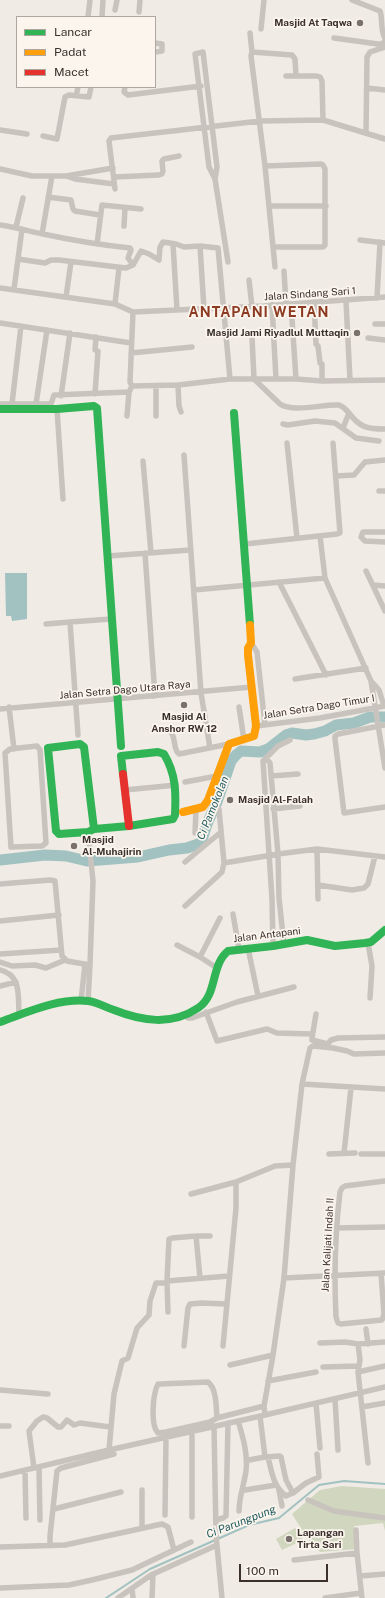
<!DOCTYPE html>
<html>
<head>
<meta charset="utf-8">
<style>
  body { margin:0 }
  #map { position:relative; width:385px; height:1598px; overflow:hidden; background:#f0ebe5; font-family:"Public Sans",sans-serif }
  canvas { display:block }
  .legend { position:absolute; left:16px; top:16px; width:140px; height:72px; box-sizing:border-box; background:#fbf5ee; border:1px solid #aea6a0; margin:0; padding:5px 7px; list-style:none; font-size:12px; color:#3b302b }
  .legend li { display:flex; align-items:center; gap:8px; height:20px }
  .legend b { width:20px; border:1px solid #aea6a0 }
  .scale { position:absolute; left:239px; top:1564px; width:89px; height:18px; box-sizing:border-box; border:2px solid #3b302b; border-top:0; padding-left:5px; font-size:12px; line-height:14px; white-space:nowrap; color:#3b302b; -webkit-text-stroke:3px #fbf5ee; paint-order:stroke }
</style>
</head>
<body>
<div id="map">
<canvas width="385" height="1598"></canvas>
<ul class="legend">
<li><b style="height:5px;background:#30b455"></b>Lancar</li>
<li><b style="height:5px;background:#ff9f0a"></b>Padat</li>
<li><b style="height:5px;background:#e5322d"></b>Macet</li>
</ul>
<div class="scale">100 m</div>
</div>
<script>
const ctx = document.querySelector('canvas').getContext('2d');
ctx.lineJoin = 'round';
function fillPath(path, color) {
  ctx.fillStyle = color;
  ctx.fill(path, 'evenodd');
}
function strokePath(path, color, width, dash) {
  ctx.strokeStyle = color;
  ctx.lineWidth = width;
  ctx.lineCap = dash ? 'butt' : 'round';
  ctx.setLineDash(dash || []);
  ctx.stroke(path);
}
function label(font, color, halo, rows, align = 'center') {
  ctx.font = font + ' "Public Sans",sans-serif';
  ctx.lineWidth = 3.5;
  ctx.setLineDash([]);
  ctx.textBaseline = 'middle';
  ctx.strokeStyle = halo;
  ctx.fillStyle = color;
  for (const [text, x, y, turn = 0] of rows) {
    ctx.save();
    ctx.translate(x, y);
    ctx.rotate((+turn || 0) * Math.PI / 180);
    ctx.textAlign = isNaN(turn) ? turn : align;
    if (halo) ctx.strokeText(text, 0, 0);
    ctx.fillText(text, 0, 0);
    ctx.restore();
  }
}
fillPath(new Path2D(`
  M342,1486L385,1489V1531L383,1523L354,1526L356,1549L320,1552L310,1542L292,1514L320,1490Z
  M295,1528L303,1540L282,1550L276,1539Z`), '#d1d6bf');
fillPath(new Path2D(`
  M5,573H27V619L12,621L11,616H6Z`), '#a1c2c1');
strokePath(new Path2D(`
  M106,1598L150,1569L249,1525L279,1518L319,1485L344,1481L385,1484`), '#a1c2c1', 2);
strokePath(new Path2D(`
  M0,860L45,855L66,856L87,861L138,857L169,850L187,848L201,843L207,824L217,802L231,761L236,755L241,751L260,752L268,749L286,735L292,733L306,735L314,734L325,731L336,725L354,723L370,717H385`), '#a1c2c1', 11);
strokePath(new Path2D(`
  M352,0L380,11C383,19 380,30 385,38
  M115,10L117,0
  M139,12L140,0
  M88,17L90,0
  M102,17L103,0
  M261,29L264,0
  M250,33L252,52L251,56L265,166L275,267
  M334,38L378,44H382L385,41
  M155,43L162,44V51L155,52
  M252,52L292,55L295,59L296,76
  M286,76H317L320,77L322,81L323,120
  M125,87L124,92L128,95L201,86
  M367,88L385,90
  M77,92L78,87
  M0,130L27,134
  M366,132L367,57L370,52L385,47
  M43,136L57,139L65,97L69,95L89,97L91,87
  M265,166L321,164L323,165L325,169V245L323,247H273
  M0,169L32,176H66L75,179L114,184
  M66,176L113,168
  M114,177L159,175L162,174L163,171L162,161L164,159L179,156
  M215,179L209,167L195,54L203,52L217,167L215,179L228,262
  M115,189L109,141L111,138L260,121L323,120L385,139
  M48,197L71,200L73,209L75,211L100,215
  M269,206H326
  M0,225C15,227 28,231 43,234C71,240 101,245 130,248L131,250L128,258L133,265
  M124,226L125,208
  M16,227L23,198
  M42,234L52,176
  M360,240L385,243
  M97,244L102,205L141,209
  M173,244L177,310
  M200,246L204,309
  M18,259L45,263L51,260H59L126,268L133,265L141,251L149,254L159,260L160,247L163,242L176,244L184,247L200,246L218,248L230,379
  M284,271L286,304
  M249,280L252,307
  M0,288L115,304L133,312L264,306L385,297
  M14,289L22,229
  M66,297L71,262
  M377,298L380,242
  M346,301L350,380
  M314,302L316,344L318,346L320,363L322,364V381
  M115,304L119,268
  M291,304L296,379
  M272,305L276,379
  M0,323L131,343
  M375,324H385
  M252,337L254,379L280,404C293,413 323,404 339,405C344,407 346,409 349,413C360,428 368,429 385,429
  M368,338L385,340
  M131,353L192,347
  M178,385L179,406L181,412
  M132,386L178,385L230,379H296L322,381L385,380
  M132,386L130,382L133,312
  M95,394L98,351L95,350L96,337
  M61,396L70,333
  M0,404H51L54,395L129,392L132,386
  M12,404L21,326
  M36,404L47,330
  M57,409L63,499
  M127,416L129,392
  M156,416V386
  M283,424L288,425L315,421L335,423L356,438L379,441
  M343,428L349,413
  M287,443L297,538
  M184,455L201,693L210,748
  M143,461L151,553
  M336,476L354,475L365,462L385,460
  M379,491H385
  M385,532H363L361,537L365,541L385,542
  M320,536L325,578L371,681L385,768
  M245,544L337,534L340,533L333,443
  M145,553L155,696
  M108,556L190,550
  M366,571L385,611
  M279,582L326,675
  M373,585L385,586
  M194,590L325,578
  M46,624L70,622
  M251,643L257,652L265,725
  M295,679L366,668
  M371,681L379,690L384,706
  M9,707L14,749
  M239,707L244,740
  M0,709L252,687
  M385,725L338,734L335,736V739L344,813L385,807
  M256,726L320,718L385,706
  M169,730C177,736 172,748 179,754L229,744
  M78,735L70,622L111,619
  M37,746L40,750L46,843L42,846L11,847L5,753L10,749Z
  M266,758L270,763L278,854L279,898L284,945
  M271,776L298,774
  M185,782L217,776
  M125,790L176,785
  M273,809L300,806
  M88,832L93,881L90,965
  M195,833L196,810
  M317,849L318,899
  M185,862L221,832
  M224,863L278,854L317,849L385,857
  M0,884L50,880L55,881L62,956L67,961L90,965L88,1001
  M318,885L352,890L364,888L368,884L375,856
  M185,906L222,872L224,863L219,809
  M233,914L239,949
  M0,921L59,915
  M368,943L372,966L370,998
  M177,945L200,957L217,968
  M273,946L272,899L263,761L278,746L290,740
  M248,948L258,996
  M0,954L61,950
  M200,957L220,918
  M0,962L12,966L35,965L46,968L65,960
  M0,970C22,975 18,997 19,1016
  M0,986L16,982
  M81,1001L85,964
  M206,1012L217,1041L267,1029L277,1033L312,1034
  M185,1015L188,1018H192L237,1002L294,987
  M312,1038L316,1014
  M312,1040L328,1044L331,1040L338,1038L385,1037
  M302,1084L385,1089
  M344,1153L351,1088
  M329,1154L355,1153
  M361,1154H385
  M191,1194L236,1182L275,1166L293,1165
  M336,1228L385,1227
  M381,1273L384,1314L382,1320L341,1324L338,1323L336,1317C334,1275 335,1234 340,1192L342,1188L345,1186L385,1181
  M200,1278L196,1236H210
  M284,1278L385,1273
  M167,1281L229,1276
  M168,1312L167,1281L169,1239L172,1238L196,1236
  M366,1329L368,1344
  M320,1343L345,1342L358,1344L385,1342
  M358,1344L360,1360L358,1372L368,1463
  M184,1346L188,1308L190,1304L202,1303L226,1304
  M223,1346L236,1208V1182
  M230,1365L273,1355L284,1278L293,1165L302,1084L310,1048L313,1046L333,1048L347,1051L354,1054L385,1053
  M323,1367L358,1366
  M358,1372L385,1366
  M268,1381L316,1372
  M0,1390L48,1394
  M335,1399L338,1450
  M316,1403L320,1448
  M362,1407L385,1403
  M265,1415L264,1406L273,1355
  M217,1418C216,1408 217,1389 208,1382L160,1384H158C153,1393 150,1425 158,1433L166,1432L210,1422L217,1418L264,1406
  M238,1421C243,1437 248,1454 246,1471C244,1485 239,1497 239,1511
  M0,1426H9
  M214,1426L216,1535L222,1598
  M192,1431V1517
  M109,1450L114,1394L122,1361L128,1358L137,1328L149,1315L150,1301L156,1283H167
  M265,1457L280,1456L281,1457L286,1480L293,1493L286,1496C273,1486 272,1473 268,1457
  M249,1460L265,1457L260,1416
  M39,1467L40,1520
  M34,1468L29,1431L37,1421L43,1417L47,1418L58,1427H61L67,1420L74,1425L80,1423L110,1427
  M25,1470L26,1518
  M0,1476L109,1450L265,1415L385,1387
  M142,1490V1527
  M245,1490L276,1485
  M279,1490L282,1506
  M293,1493L306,1483L319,1477L317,1454
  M308,1500L334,1511L385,1518
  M54,1509L121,1492
  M165,1515L166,1437
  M216,1520L223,1518L226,1516L228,1423
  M356,1530L357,1553
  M50,1546V1536L57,1471L61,1468L114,1454
  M0,1547L65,1545L162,1524L168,1527L174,1550
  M294,1560L357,1553L362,1598
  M360,1576L385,1574
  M0,1588L69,1585L92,1580L132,1570L191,1542
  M132,1588L133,1598
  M118,1598L151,1575L217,1545
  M152,1598L153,1574
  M325,1598L361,1593`), '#c9c3be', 5.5);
strokePath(new Path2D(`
  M0,409H57L94,406L97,408L121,746
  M234,413L250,625
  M94,829L84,747L80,744L48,748L56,831L59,834L88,832L94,829L129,826L173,819L175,815C176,792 176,774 164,754L158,752L121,756L123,774
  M0,1022C28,1012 58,998 88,1001C97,1002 105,1007 114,1010C142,1021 171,1026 198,1008C218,995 210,966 228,951L273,946L307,940L335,946L365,943L371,942L385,930`), '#30b455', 8);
strokePath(new Path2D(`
  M183,812L203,807L208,800L229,744L254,736L256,726L248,655V648L251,643L250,625`), '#ff9f0a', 8);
strokePath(new Path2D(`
  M123,774L129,826`), '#e5322d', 8);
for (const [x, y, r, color] of [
  [360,23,4,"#7a716c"],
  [357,333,4,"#7a716c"],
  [184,705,4,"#7a716c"],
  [230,800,4,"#7a716c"],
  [74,846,4,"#7a716c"],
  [289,1539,4,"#7a716c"]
]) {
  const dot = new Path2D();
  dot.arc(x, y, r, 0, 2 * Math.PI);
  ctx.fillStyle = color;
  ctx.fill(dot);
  strokePath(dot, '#fbf5ee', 1.5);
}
label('bold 10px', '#3b302b', '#fbf5ee', [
  ["Masjid At Taqwa",352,23,"right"],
  ["Masjid Jami Riyadlul Muttaqin",349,333,"right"],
  ["Masjid Al",184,717,"center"],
  ["Anshor RW 12",184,729,"center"],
  ["Masjid Al-Falah",238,800],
  ["Masjid",82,840],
  ["Al-Muhajirin",82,852],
  ["Lapangan",297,1533],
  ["Tirta Sari",297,1545]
], 'left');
label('10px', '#3b302b', '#fbf5ee', [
  ["Jalan Sindang Sari 1",310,294,-4],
  ["Jalan Setra Dago Utara Raya",125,690,-5],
  ["Jalan Setra Dago Timur I",319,707,-9],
  ["Jalan Antapani",267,935,-7],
  ["Jalan Kalijati Indah II",328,1245,-87]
]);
label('italic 11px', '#1f5a5e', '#fbf5ee', [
  ["Ci Pamokolan",213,808,-68],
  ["Ci Parungpung",241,1522,-21]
]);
ctx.letterSpacing = '1px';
label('bold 14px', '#8c3b22', '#fbf5ee', [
  ["ANTAPANI WETAN",259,313]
]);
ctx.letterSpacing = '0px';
</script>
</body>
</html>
